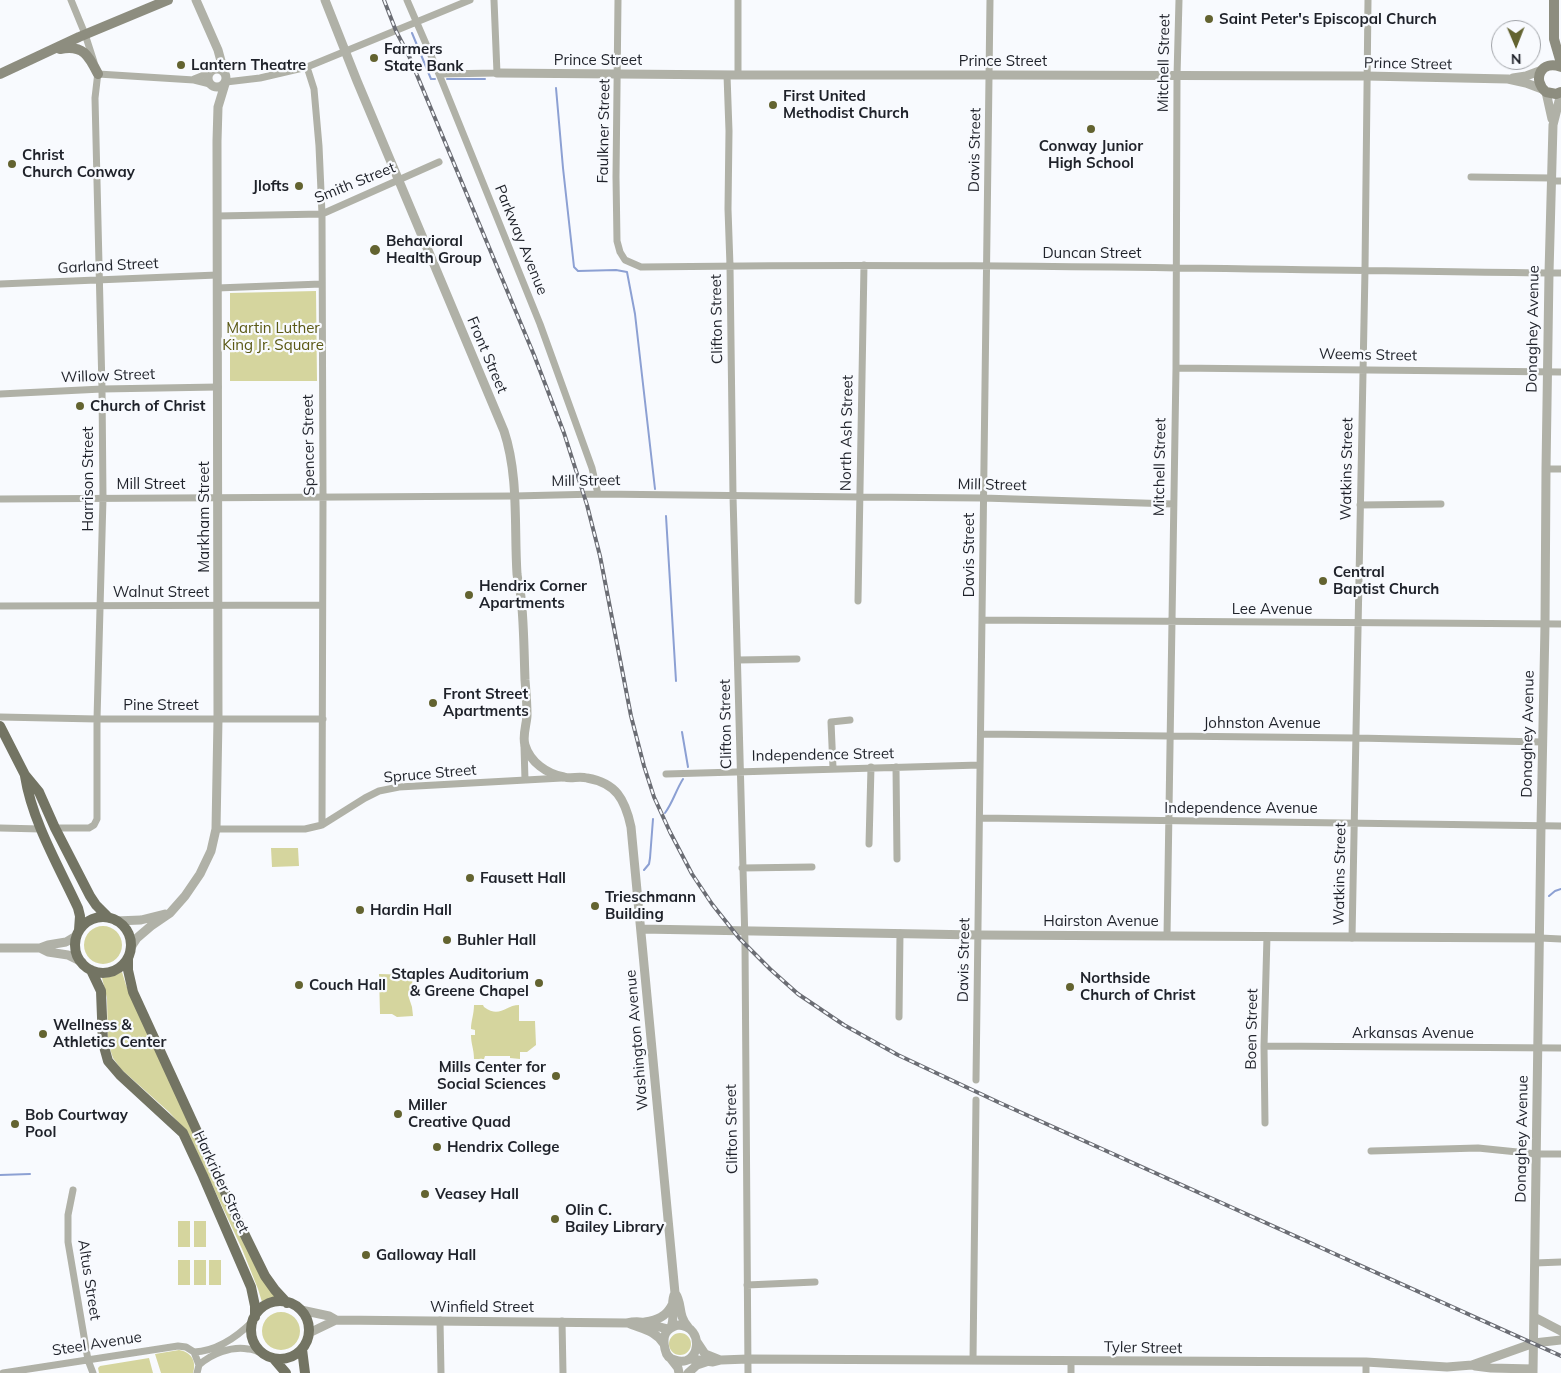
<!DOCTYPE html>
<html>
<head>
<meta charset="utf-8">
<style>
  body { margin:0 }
  #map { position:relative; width:1561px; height:1373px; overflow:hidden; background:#f8fafe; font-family:Mulish,sans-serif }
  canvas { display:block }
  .north { position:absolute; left:1491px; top:20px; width:50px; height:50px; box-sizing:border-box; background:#f8fafe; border:1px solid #a1a4a9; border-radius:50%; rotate:179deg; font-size:14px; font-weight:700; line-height:20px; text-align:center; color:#1f222a }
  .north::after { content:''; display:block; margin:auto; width:18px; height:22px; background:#636330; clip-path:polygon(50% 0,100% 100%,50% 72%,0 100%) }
</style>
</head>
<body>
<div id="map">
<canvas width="1561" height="1373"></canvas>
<div class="north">N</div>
</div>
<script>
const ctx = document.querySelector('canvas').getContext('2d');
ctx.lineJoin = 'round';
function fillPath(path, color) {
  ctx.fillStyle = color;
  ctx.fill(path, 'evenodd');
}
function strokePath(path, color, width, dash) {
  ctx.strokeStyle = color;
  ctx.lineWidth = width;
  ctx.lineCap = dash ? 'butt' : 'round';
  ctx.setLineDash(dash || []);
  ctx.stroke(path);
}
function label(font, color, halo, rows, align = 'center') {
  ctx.font = font + ' Mulish,sans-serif';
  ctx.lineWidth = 4.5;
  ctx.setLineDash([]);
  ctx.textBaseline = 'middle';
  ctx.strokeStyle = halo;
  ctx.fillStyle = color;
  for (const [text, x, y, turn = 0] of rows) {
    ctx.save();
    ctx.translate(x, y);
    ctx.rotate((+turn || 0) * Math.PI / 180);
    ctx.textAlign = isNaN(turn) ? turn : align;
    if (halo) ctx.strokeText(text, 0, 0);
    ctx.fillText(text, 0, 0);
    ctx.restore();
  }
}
fillPath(new Path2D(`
  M316,291L317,381H230V293Z
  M271,848H298L299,866L272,867Z
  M84 945a19 19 0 1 1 38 0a19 19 0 1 1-38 0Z
  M122,972L126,985L250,1254L276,1297L262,1302L258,1289L242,1249L188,1133L169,1112L121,1069L113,1058L108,1043L107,998L102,978L113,976Z
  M379,974L413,975L412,985L408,995L412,1007L413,1016L397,1017L392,1014H380Z
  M474,1005H483L484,1007C500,1019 505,1005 519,1005V1021H535L536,1045L527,1052H520V1059L510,1058V1056H485L484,1059H474C474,1049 471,1044 471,1035H475V1030L471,1029C471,1021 474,1014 474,1005Z
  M178,1221H190V1247H178Z
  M194,1221H206V1247H194Z
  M178,1260H190V1285H178Z
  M194,1260H206V1285H194Z
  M209,1260H221V1285H209Z
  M262 1331a19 19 0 1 1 38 0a19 19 0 1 1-38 0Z
  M669 1344a11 11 0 1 1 22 0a11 11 0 1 1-22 0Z
  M179,1350C191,1352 197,1361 193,1373H161L155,1354Z
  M149,1358L153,1373H99L98,1368L100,1366Z`), '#d5d59e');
strokePath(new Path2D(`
  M412,33L431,79H435
  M447,79H485
  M556,88L563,168L574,267L578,271L616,270L627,272L635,314L655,489
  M666,516L676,681
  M682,732L688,767
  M665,813C673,802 676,790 683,779
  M644,870L649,864L650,858L653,819
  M1549,896L1555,891L1561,889
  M0,1175L30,1174`), '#8ca0d3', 2);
strokePath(new Path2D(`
  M71,0L85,34L94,62
  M407,0L439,74L540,324L592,468L598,494
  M618,0L616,177L617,241L620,252L625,260L641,267C948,262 1254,270 1561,273
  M307,67L314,89L319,146L322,214L323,498L322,825
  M98,74L194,80L210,84
  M439,74L497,73L494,0
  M727,75L729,131L728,209L730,266L733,496L745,943L748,1373
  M738,75V0
  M194,79L209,73
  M226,82L260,78L307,67L470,0
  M1471,177L1552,178
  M1552,181H1561
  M217,216L322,214L439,162
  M0,284L217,275
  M217,288L321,284
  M1176,368L1561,372
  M0,394L102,389L218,387
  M1546,469H1561
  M0,499L514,496L598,494L860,497L983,498L1173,504
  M1360,505L1441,504
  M858,601L864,265
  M0,606L322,605
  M983,620L1561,624
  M738,660L797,659
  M0,717L97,719H323
  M981,734L1356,738L1543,742
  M524,746L525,780
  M896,767L897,859
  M833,768L831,722L850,720
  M666,774L980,765
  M980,818L1561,826
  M0,828L41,829
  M55,828H89L94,825L97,819V719L103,498L102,389L95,98L98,72
  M216,829H305L322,825L365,798L379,791L399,787L562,778
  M869,844L871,767
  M742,868L812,867
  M1167,936L1176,368L1177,76L1179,0
  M1352,938L1365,270L1368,0
  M1540,938L1561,939
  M899,1017L900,933
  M1264,1046L1561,1048
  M976,1080L990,0
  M1265,1123L1264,1046L1267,936
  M1371,1151L1478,1148L1537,1154H1561
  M73,1190L68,1215V1242L88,1360L93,1373
  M1535,1263L1561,1262
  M747,1285L815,1282
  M440,1320L441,1373
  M562,1321L563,1373
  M194,1352C218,1351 237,1337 253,1321
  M973,1360L976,1100
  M1071,1361V1373
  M199,1365C211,1354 231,1346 248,1349C254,1349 261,1353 267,1356
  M3,1373L178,1346L186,1347L194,1352L199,1365L197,1373
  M1366,1373V1362`), '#b0b1a7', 7);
strokePath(new Path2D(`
  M196,0L218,50L224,72
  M325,0L357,81L504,431C519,476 514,527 517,574C518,582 520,589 521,597C524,624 524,653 525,680C526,692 527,703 527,715C527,723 522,736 525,745C530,762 547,774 564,777C571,779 579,776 587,778C616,783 625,799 631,827L675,1293C683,1304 677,1314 688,1327
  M208 78a9 9 0 1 1 18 0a9 9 0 1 1-18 0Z
  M497,73L738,75H990L1366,76L1508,79L1526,83L1542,89
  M1513,78L1526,76L1542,70
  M1546,92L1552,119
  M116,921L141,920L165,914
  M641,929L978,935L1540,938
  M0,948H40L48,945L66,942L76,936
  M40,948L48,952L68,955L82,962
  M130,950L133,944L137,938L151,926L170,913L185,896L200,874L211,851L216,829L218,719L217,141L218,107L225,84
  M301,1310L329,1316L336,1320L627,1323C644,1319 652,1326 668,1329
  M1534,1317L1561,1331
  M645,1322C657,1320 666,1317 672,1305
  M628,1323C641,1329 655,1330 664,1344
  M678,1325C706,1326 700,1369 675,1360C669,1359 666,1354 665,1349C662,1336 665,1329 678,1325Z
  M671,1327C676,1316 669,1304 675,1293
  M309,1333L336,1320
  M697,1342L705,1354L720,1360
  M671,1359L678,1368L679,1373
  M691,1359L713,1362L721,1360L748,1359L1366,1362L1447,1367L1472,1365L1534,1343L1561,1340
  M1475,1366L1491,1368L1533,1369
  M688,1373L697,1365L706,1362
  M1533,1373L1541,826L1545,625L1546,469L1549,273L1553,125L1561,93`), '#b0b1a7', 9);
strokePath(new Path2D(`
  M1554,0V39L1561,63
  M60,49C83,44 89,56 98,74
  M1561,67C1542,59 1531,79 1546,92L1556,94L1561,92
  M0,74L79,37L168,0`), '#8d8d7f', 10);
strokePath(new Path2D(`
  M0,726L25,775L39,792L55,828L90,896L96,905L109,918
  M25,776C32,821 59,867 78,908L80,916L79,930
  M75 945a28 28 0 1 1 56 0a28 28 0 1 1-56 0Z
  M128,958V970L133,992L240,1225L265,1276L275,1290L287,1303
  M91,970L101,991L103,1043L108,1061L120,1075L183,1133L203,1176L251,1287L255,1306V1317
  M251 1330a29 29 0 1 1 58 0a29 29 0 1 1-58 0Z
  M302,1349L305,1373
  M274,1359L286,1373`), '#737463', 10);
const rail = new Path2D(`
  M384,0L396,31L409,56L534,355L564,433L587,505L600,556L631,716L644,766L654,797L670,832L692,874L712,904L739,938L770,969L798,994L844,1025L898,1055L1000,1103L1561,1356`);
strokePath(rail, '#6b6d74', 4);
strokePath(rail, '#f8fafe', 2, [5.5]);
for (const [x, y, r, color] of [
  [1209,19,5,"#636330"],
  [374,58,5,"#636330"],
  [181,65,5,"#636330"],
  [773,105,5,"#636330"],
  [1091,129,5,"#636330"],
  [12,164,5,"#636330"],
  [299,186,5,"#636330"],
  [375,250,6,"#636330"],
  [80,406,5,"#636330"],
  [1323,581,5,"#636330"],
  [469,595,5,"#636330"],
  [433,703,5,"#636330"],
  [470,878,5,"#636330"],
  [595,906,5,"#636330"],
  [360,910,5,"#636330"],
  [447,940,5,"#636330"],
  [539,983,5,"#636330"],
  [299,985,5,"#636330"],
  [1070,987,5,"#636330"],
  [43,1034,5,"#636330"],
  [556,1076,5,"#636330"],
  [398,1114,5,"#636330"],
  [15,1124,5,"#636330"],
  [437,1147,5,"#636330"],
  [425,1194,5,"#636330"],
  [555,1219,5,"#636330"],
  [366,1255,5,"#636330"]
]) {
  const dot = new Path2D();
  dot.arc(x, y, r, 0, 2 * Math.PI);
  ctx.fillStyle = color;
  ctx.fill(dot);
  strokePath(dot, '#f8fafe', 2);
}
label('bold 15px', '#1f222a', '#f8fafe', [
  ["Saint Peter's Episcopal Church",1219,19],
  ["Farmers",384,49],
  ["State Bank",384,66],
  ["Lantern Theatre",191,65],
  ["First United",783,96],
  ["Methodist Church",783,113],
  ["Conway Junior",1091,146,"center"],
  ["High School",1091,163,"center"],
  ["Christ",22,155],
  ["Church Conway",22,172],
  ["Jlofts",289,186,"right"],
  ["Behavioral",386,241],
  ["Health Group",386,258],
  ["Church of Christ",90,406],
  ["Central",1333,572],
  ["Baptist Church",1333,589],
  ["Hendrix Corner",479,586],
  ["Apartments",479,603],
  ["Front Street",443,694],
  ["Apartments",443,711],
  ["Fausett Hall",480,878],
  ["Trieschmann",605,897],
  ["Building",605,914],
  ["Hardin Hall",370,910],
  ["Buhler Hall",457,940],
  ["Staples Auditorium",529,974,"right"],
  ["& Greene Chapel",529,991,"right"],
  ["Northside",1080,978],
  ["Church of Christ",1080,995],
  ["Couch Hall",309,985],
  ["Wellness &",53,1025],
  ["Athletics Center",53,1042],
  ["Mills Center for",546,1067,"right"],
  ["Social Sciences",546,1084,"right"],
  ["Miller",408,1105],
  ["Creative Quad",408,1122],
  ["Bob Courtway",25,1115],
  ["Pool",25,1132],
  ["Hendrix College",447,1147],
  ["Veasey Hall",435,1194],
  ["Olin C.",565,1210],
  ["Bailey Library",565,1227],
  ["Galloway Hall",376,1255]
], 'left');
label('15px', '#1f222a', '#f8fafe', [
  ["Prince Street",598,60],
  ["Prince Street",1003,61],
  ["Mitchell Street",1164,63,-89],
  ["Prince Street",1408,64,1],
  ["Faulkner Street",604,131,-89],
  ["Davis Street",975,150,-89],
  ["Smith Street",355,183,-22],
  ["Parkway Avenue",521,240,68],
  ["Duncan Street",1092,253],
  ["Garland Street",108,266,-3],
  ["Clifton Street",717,319,-91],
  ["Donaghey Avenue",1533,329,-89],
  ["Front Street",487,355,67],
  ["Weems Street",1368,355,1],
  ["Willow Street",108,376,-2],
  ["North Ash Street",847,433,-89],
  ["Spencer Street",309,445,-91],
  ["Mitchell Street",1160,467,-89],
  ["Watkins Street",1347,469,-89],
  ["Harrison Street",88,479,-90],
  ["Mill Street",586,481,-1],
  ["Mill Street",151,484],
  ["Mill Street",992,485,1],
  ["Markham Street",204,517,-90],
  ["Davis Street",969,555,-90],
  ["Walnut Street",161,592],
  ["Lee Avenue",1272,609],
  ["Pine Street",161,705],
  ["Johnston Avenue",1262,723],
  ["Clifton Street",726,724,-91],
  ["Donaghey Avenue",1528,734,-89],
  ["Independence Street",823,755,-1],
  ["Spruce Street",430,774,-5],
  ["Independence Avenue",1241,808],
  ["Watkins Street",1340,874,-89],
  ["Hairston Avenue",1101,921],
  ["Davis Street",964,960,-89],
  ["Boen Street",1252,1029,-89],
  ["Arkansas Avenue",1413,1033],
  ["Washington Avenue",637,1040,-95],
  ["Clifton Street",732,1129,-91],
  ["Donaghey Avenue",1522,1139,-89],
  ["Harkrider Street",221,1182,65],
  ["Altus Street",89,1280,81],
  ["Winfield Street",482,1307],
  ["Steel Avenue",97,1344,-9],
  ["Tyler Street",1143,1348,1]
]);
label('15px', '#5a5814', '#f8fafe', [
  ["Martin Luther",273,328],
  ["King Jr. Square",273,345]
]);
</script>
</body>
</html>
